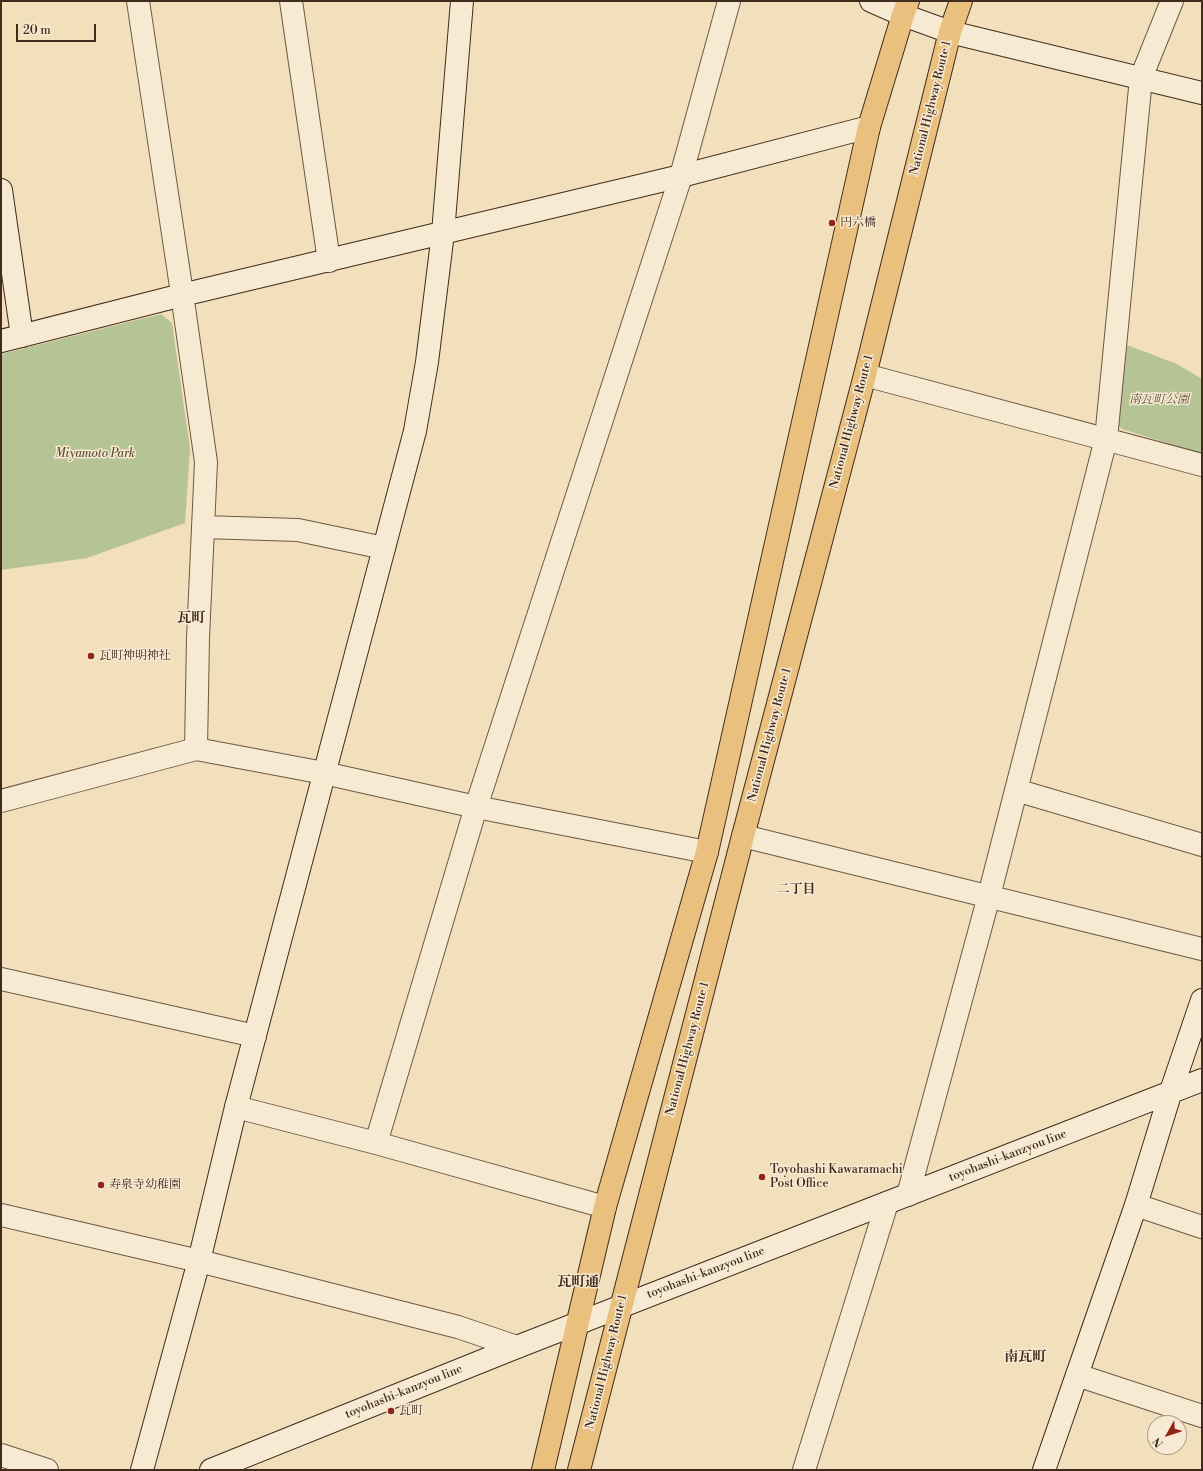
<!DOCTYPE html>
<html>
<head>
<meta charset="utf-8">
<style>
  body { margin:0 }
  #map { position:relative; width:1203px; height:1471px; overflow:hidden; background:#f2dfbc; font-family:"Libre Bodoni",serif }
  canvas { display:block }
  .frame { position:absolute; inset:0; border:2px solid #412b1d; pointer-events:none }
  .north { position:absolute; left:1147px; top:1415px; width:40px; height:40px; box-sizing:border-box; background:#f7ead3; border:1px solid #ae9e8a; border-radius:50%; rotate:231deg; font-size:11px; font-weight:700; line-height:16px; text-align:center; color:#412b1d }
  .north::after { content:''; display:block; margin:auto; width:14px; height:18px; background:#8f2418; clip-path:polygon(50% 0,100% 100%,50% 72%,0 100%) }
  .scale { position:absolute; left:16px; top:24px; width:80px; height:18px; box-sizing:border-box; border:2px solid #412b1d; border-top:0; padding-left:5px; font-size:12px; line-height:14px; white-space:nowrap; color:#412b1d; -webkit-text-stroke:3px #f7ead3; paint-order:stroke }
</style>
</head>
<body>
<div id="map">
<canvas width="1203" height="1471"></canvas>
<div class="frame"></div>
<div class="north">N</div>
<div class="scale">20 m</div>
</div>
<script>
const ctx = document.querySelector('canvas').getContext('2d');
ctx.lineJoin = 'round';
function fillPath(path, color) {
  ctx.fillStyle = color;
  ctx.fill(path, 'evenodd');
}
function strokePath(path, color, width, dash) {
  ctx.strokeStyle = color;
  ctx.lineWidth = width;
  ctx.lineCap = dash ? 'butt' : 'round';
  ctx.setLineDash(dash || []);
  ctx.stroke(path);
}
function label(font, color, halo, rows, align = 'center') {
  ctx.font = font + ' "Libre Bodoni","Noto Serif JP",serif';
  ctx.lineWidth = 3;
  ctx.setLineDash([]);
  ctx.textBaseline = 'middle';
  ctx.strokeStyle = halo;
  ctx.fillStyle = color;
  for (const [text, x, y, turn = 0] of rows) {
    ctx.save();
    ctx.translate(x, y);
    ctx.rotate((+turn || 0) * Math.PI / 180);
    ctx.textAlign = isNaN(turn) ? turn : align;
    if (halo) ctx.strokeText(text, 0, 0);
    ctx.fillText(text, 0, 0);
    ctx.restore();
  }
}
fillPath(new Path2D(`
  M161,314L172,323L190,449L185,523L87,558L1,570V354Z
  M1127,345L1177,364L1202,379V454L1122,429L1116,423Z`), '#b6c394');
const street = new Path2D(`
  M138,1L180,280L206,462L198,638L196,749
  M291,1L329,261
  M865,375L1202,465
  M203,527L298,530L384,548
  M1016,790L1202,845
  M1,801L196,749L324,773L476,807L707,852
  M743,836L1202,949
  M1,979L255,1036
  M236,1107L376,1143L605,1207
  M376,1143L476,807L681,176L729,1
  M908,1195L989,896L1106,439L1141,78L1172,1
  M1136,1205L1202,1227
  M1,1215L199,1261L458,1327L517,1347
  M1077,1375L1202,1416
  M1,1455L47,1470
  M804,1470L887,1203`);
const secondary = new Path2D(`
  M871,1L903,15L950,32L1202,93
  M1,190L22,336
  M1,341L182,295L681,176L869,127
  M142,1470L199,1261L236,1107L415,431L427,362L443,233L462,1
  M211,1470L517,1347L1202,1080
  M1044,1470L1136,1205L1171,1091L1202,1000`);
const highway = new Path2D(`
  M543,1470L605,1207L707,852L869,127L903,15L908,1
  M579,1470L743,836L865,375L950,32L961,1`);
strokePath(street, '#6d5845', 24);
strokePath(secondary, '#412b1d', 24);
strokePath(highway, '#412b1d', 24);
strokePath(street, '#f7ead3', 22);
strokePath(secondary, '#f7ead3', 22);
strokePath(highway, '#e9c07e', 22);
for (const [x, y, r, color] of [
  [832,223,4,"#8f2418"],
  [91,656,4,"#8f2418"],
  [762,1177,4,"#8f2418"],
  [101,1185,4,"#8f2418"],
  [391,1411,4,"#8f2418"]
]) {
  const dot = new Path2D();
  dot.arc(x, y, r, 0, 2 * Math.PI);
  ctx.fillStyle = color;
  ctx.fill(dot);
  strokePath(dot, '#f7ead3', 1.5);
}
label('12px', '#412b1d', '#f7ead3', [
  ["National Highway Route 1",931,108,-76],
  ["National Highway Route 1",852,422,-75],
  ["National Highway Route 1",770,735,-75],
  ["National Highway Route 1",688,1049,-75],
  ["toyohashi-kanzyou line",1008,1156,-21],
  ["toyohashi-kanzyou line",706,1273,-21],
  ["National Highway Route 1",607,1362,-76],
  ["toyohashi-kanzyou line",404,1392,-22]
]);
label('12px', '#412b1d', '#f7ead3', [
  ["円六橋",840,223],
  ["瓦町神明神社",99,656],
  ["Toyohashi Kawaramachi",770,1170],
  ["Post Office",770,1184],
  ["寿泉寺幼稚園",109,1185],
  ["瓦町",399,1411]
], 'left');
label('italic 12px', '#5e513b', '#f7ead3', [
  ["南瓦町公園",1159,400],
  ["Miyamoto Park",95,454]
]);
label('bold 13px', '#412b1d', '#f7ead3', [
  ["二丁目",796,890]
]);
label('bold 14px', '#412b1d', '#f7ead3', [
  ["瓦町",191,619],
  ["瓦町通",578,1283],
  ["南瓦町",1025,1358]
]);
</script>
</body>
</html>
